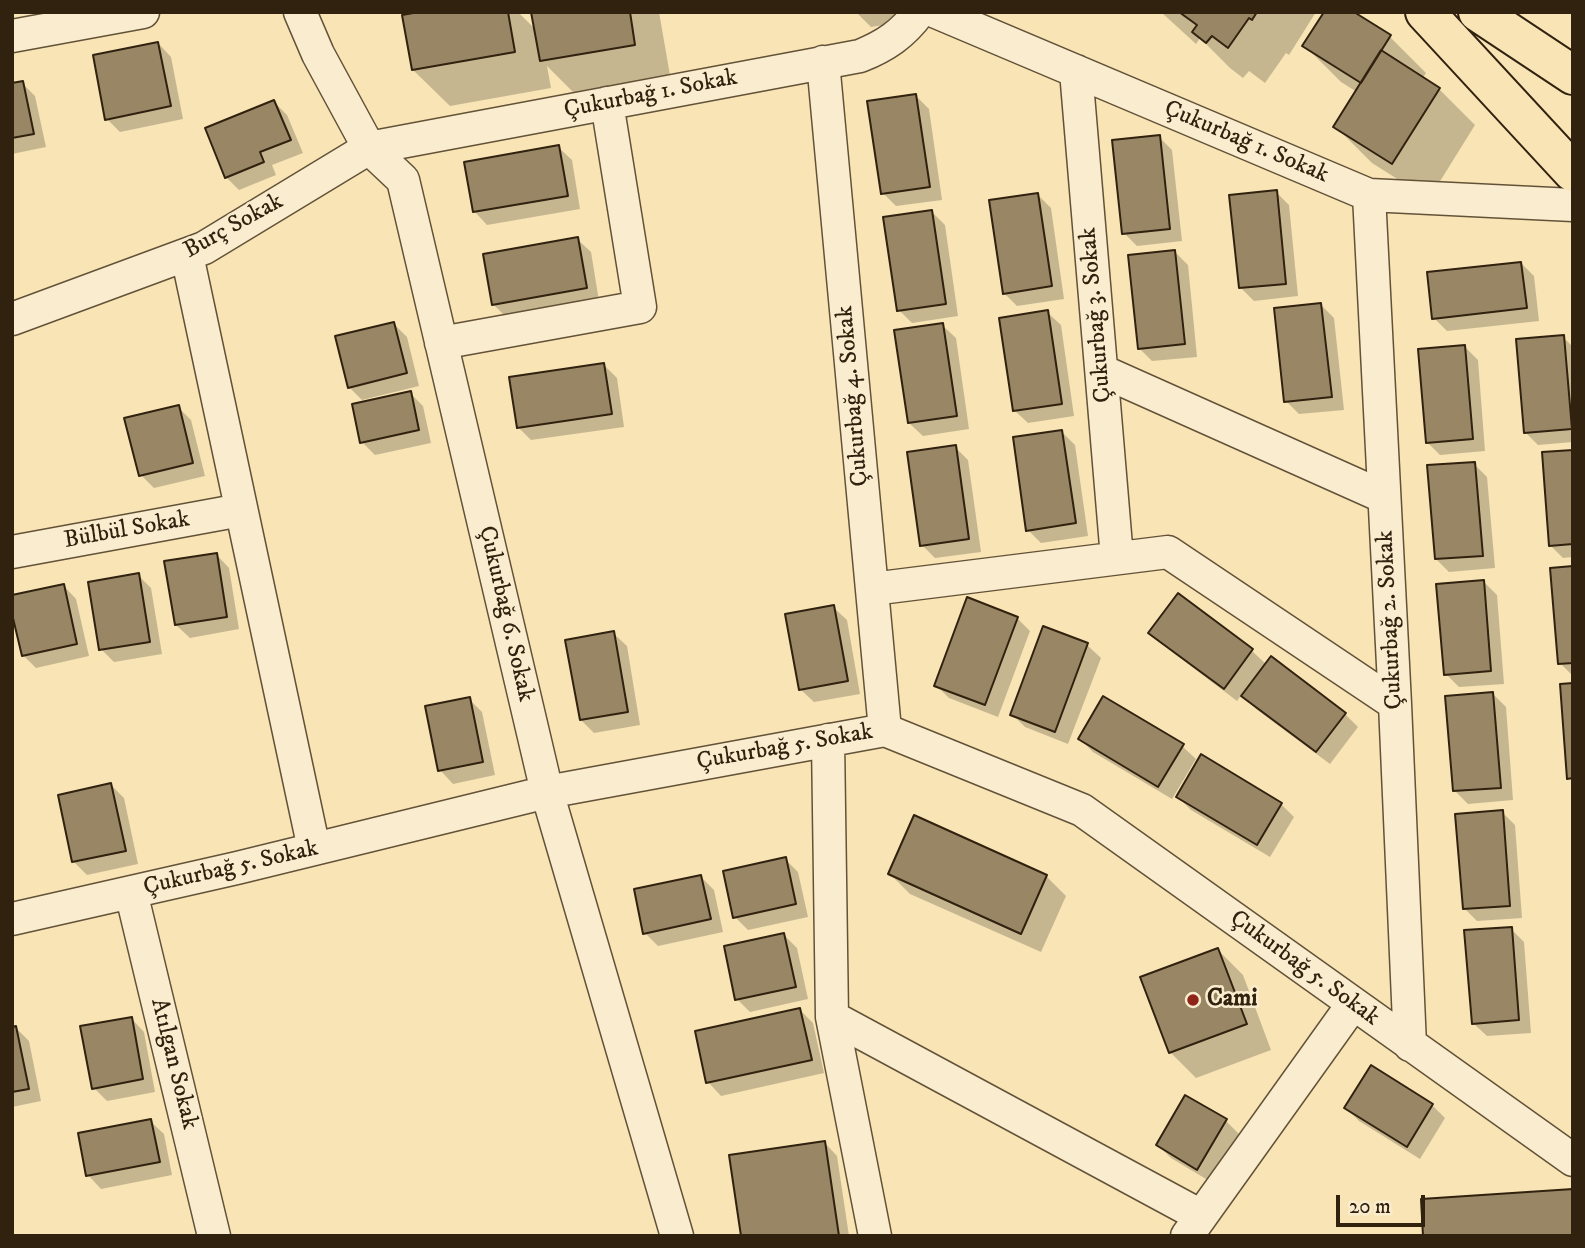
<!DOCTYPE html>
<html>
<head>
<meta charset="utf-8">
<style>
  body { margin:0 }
  #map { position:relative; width:1585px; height:1248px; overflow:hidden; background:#f8e4b5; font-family:"IM FELL DW Pica",serif }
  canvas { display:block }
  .frame { position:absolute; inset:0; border:14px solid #31210f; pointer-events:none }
  .scale { position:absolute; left:1336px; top:1195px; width:89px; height:32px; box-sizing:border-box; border:4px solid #31210f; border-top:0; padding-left:9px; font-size:21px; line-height:24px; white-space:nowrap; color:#31210f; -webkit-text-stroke:5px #faedcf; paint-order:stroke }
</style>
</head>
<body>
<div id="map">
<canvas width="1585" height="1248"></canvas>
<div class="frame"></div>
<div class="scale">20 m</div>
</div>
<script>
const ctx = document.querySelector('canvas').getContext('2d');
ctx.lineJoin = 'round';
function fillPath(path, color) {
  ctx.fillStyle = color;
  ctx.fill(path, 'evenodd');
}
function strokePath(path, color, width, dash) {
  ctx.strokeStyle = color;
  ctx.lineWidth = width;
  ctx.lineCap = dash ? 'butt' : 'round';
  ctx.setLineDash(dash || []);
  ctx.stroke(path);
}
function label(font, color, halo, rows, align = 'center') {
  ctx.font = font + ' "IM FELL DW Pica",serif';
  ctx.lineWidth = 5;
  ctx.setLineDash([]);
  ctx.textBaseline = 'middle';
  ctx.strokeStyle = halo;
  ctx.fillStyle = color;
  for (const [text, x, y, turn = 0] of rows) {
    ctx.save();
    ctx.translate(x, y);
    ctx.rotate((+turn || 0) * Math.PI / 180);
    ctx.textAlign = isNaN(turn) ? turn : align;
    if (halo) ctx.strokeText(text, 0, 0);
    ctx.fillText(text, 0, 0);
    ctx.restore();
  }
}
fillPath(new Path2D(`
  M430,12H518L536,30L533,12H659L671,81L578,97L547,66L551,88L450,106L413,70Z
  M856,12H907L909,21L871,27Z
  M1161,12H1316L1289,55L1286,53L1265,83L1249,71L1243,78L1230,68L1200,38L1196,44Z
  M1390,37L1426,73L1422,79L1439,89L1475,125L1429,199L1372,163L1336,127L1357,92L1341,82L1305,46Z
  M158,43L171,57L183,119L120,132L107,119Z
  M22,83L35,96L46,147L12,154V85Z
  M916,96L929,109L942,200L896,206L883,193Z
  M274,102L287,115L303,153L272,165L276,175L239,190L226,177Z
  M1159,137L1172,150L1182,241L1137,246L1124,233Z
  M558,147L572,160L580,209L487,225L474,211Z
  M1276,192L1289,205L1298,296L1254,301L1241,288Z
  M1038,195L1051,208L1064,299L1017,306L1004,293Z
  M932,212L945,225L958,316L912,323L899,310Z
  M577,239L591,252L599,301L506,317L493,304Z
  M1175,252L1188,265L1197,357L1152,361L1139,348Z
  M1521,263L1534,276L1539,321L1447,331L1434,318Z
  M1321,305L1334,318L1344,410L1299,414L1286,401Z
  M1047,312L1061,325L1074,416L1028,423L1014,410Z
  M394,324L407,337L419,386L362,400L349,387Z
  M942,325L956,338L969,429L923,436L909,423Z
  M1563,337L1573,347V442L1538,445L1525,432Z
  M1465,347L1478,360L1485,451L1440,455L1427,442Z
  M604,365L617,378L624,427L531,440L518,427Z
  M410,393L423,406L431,443L375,455L362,442Z
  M178,407L191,420L205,476L154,488L141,475Z
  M1062,432L1075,445L1088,536L1041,543L1028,530Z
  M955,447L968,460L981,552L935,558L922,545Z
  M1573,451V557L1563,558L1550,545Z
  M1474,464L1487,477L1495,568L1449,572L1436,559Z
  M216,554L229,568L239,629L190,638L176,625Z
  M1573,568V676L1560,663Z
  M138,575L151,588L162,654L114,662L101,649Z
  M1484,582L1497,595L1504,684L1459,687L1446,674Z
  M63,585L76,599L89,656L36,668L23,655Z
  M1178,595L1252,651L1267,665L1345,714L1358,727L1330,764L1256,709L1242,694L1237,701L1163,645L1151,632Z
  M833,607L847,620L860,694L814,702L800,689Z
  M1017,618L1030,631L998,717L949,698L936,685Z
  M1044,629L1087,645L1101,658L1068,744L1025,727L1012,714Z
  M613,633L627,646L640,725L594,733L581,720Z
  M1493,694L1506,707L1513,800L1468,804L1455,791Z
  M469,699L482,712L495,775L453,784L440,770Z
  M1080,739L1182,746L1196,759L1172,799L1093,752Z
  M111,785L124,798L138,864L87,875L74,862Z
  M1178,797L1281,804L1294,817L1270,857L1191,810Z
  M1571,800H1573V827Z
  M1502,812L1515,825L1522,918L1477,921L1464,908Z
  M785,859L798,872L808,917L748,930L735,917Z
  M890,874L1046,876L1066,896L1041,952L910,894Z
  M701,877L714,890L723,932L658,946L645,933Z
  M1511,929L1524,942L1531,1033L1487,1036L1473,1023Z
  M784,935L797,948L808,999L750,1012L737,999Z
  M1218,950L1243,975L1271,1050L1196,1078L1170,1052Z
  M800,1010L813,1023L824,1073L721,1096L708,1082Z
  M131,1018L144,1032L155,1092L107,1101L94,1088Z
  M16,1028L29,1041L41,1101L12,1107V1029Z
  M1432,1105L1445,1118L1420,1159L1359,1121L1346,1108Z
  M150,1121L164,1134L172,1175L101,1189L88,1175Z
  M1226,1121L1239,1134L1211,1182L1171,1158L1158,1145Z
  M824,1142L837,1156L849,1236H743Z`), '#0003');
const building = new Path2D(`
  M419,12H508L515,52L412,70L402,15Z
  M531,12H630L635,45L540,61Z
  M1179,12H1257L1252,20L1249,18L1228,48L1212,36L1206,43L1192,32L1197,25Z
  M1324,12H1354L1391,35L1361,83L1302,46Z
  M158,42L171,106L105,120L93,55Z
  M1381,50L1440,88L1392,164L1333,127Z
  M23,81L34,134L12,138V83Z
  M916,94L930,187L881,194L867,101Z
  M274,100L291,140L260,152L264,162L225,178L205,128Z
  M1160,135L1170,229L1122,234L1112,140Z
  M559,145L568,196L473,212L464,162Z
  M1277,190L1286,284L1239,288L1229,195Z
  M1038,193L1052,286L1003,294L989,200Z
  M932,210L946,304L897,311L883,217Z
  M578,237L587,288L492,305L483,254Z
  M1175,250L1185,344L1138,349L1128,255Z
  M1521,262L1527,308L1432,319L1427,272Z
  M1321,303L1332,397L1284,402L1274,308Z
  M1048,310L1062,404L1013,411L999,318Z
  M394,322L407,373L348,388L335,336Z
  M943,323L957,416L908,423L894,330Z
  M1564,335L1572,429L1524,433L1516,339Z
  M1465,345L1473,439L1426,443L1418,349Z
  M604,363L612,414L517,428L509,377Z
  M411,391L419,430L360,443L352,404Z
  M179,405L193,463L139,476L124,418Z
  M1062,430L1076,523L1026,531L1013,437Z
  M956,445L969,539L920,546L907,452Z
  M1573,450V544L1549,546L1542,452Z
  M1475,462L1483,556L1435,559L1427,465Z
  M217,553L227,617L175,625L164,561Z
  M1573,566V663L1558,664L1550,568Z
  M139,573L150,642L99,650L88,582Z
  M1484,580L1491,671L1444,675L1436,584Z
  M64,584L77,644L22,656L12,614V595Z
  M1178,593L1253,649L1224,689L1148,633Z
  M967,597L1018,617L985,705L934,686Z
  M834,605L848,681L799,690L785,614Z
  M1043,626L1088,643L1055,732L1010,715Z
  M614,631L628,712L580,720L565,640Z
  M1271,656L1346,713L1316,752L1241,696Z
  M1573,683V778L1567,779L1560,684Z
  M1493,692L1501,788L1453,791L1445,696Z
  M1103,696L1184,744L1158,787L1078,739Z
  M470,697L483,762L438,771L425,706Z
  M1201,754L1282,803L1257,845L1176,797Z
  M111,783L126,851L72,862L58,795Z
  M1503,810L1510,906L1463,909L1455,814Z
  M914,815L1047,875L1021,934L888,874Z
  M786,857L796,904L733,918L723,871Z
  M701,875L711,919L643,934L634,889Z
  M1512,927L1519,1020L1472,1024L1464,930Z
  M784,933L796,987L735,1000L724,946Z
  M1218,948L1247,1024L1169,1053L1140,977Z
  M800,1008L812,1060L706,1083L695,1031Z
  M132,1017L143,1079L92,1089L80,1026Z
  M16,1026L29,1089L12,1092V1027Z
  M1371,1065L1433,1104L1407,1147L1344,1108Z
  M1185,1095L1227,1119L1197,1170L1156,1145Z
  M151,1119L160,1162L86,1176L78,1133Z
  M825,1141L839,1236H741L729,1155Z
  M1573,1189V1236H1423L1421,1199Z`);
fillPath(building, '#988665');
strokePath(building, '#31210f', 2);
const minor = new Path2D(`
  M300,12L318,54L369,148L403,180L547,792L677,1236
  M936,12L1369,195L1573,205
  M12,36L143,12
  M823,62L885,730
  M1076,71L1117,558
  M1369,195L1395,704L1410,1045
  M187,255L314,849
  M12,319L204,248L369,148L860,56C885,46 903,34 919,12
  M441,343L640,307L607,103
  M1102,371L1384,497
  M12,552L241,510
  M872,589L1168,552L1395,704
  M828,740L832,1017L875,1236
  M131,892L214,1236
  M12,919L237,868L547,792L885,730L1082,810L1573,1160
  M832,1017L1201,1216
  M1187,1236L1353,1004`);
const major = new Path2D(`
  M1425,12L1573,172
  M1478,12L1573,75`);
strokePath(minor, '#635238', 35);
strokePath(major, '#31210f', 42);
strokePath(minor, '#faedcf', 32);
strokePath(major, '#f8e4b5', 38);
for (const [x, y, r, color] of [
  [1193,1000,7,"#8f2418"]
]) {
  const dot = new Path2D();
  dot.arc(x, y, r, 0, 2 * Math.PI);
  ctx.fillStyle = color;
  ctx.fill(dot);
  strokePath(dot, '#faedcf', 2.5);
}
label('24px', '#31210f', '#faedcf', [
  ["Çukurbağ 1. Sokak",651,95,-11],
  ["Çukurbağ 1. Sokak",1246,143,23],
  ["Burç Sokak",234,227,-29],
  ["Çukurbağ 3. Sokak",1097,315,-95],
  ["Çukurbağ 4. Sokak",854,396,-95],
  ["Bülbül Sokak",127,531,-10],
  ["Çukurbağ 6. Sokak",505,614,77],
  ["Çukurbağ 2. Sokak",1391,620,-93],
  ["Çukurbağ 5. Sokak",785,748,-10],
  ["Çukurbağ 5. Sokak",231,869,-13],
  ["Çukurbağ 5. Sokak",1304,969,36],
  ["Atılgan Sokak",173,1064,76]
]);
label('bold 24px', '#31210f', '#faedcf', [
  ["Cami",1207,1000]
], 'left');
</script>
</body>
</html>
